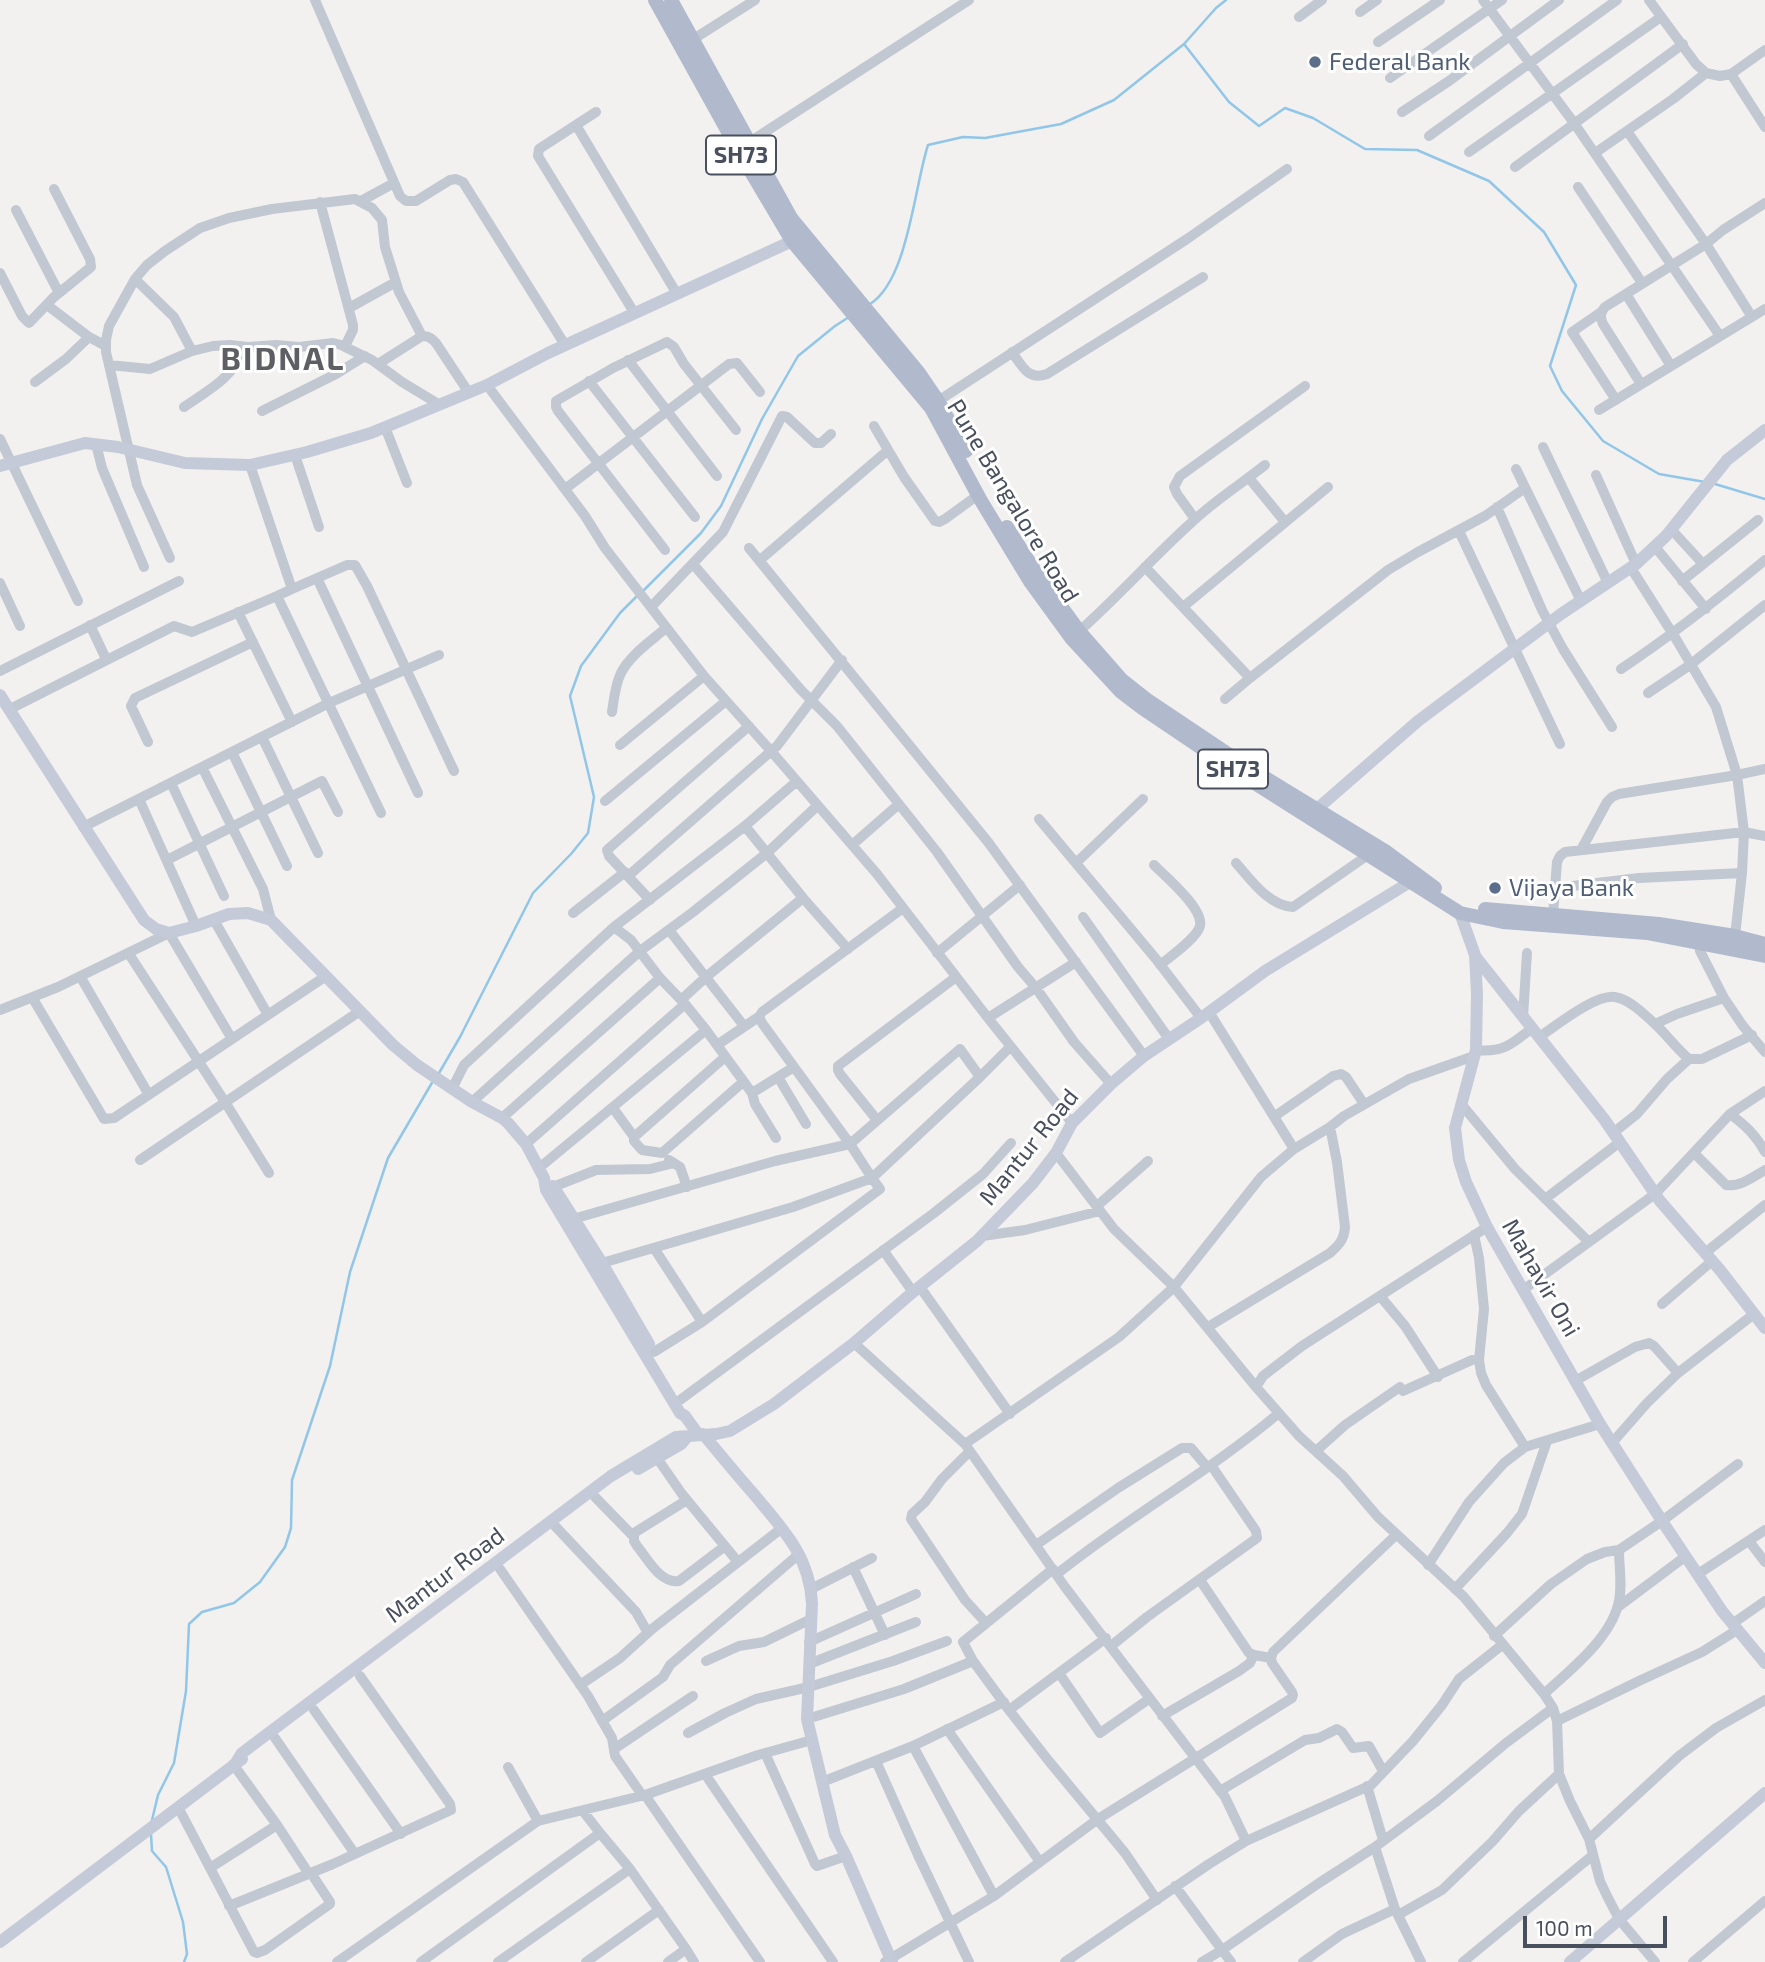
<!DOCTYPE html>
<html>
<head>
<meta charset="utf-8">
<style>
  body { margin:0 }
  #map { position:relative; width:1765px; height:1962px; overflow:hidden; background:#f2f1f0; font-family:"Exo 2",sans-serif }
  canvas { display:block }
  .scale { position:absolute; left:1523px; top:1916px; width:144px; height:32px; box-sizing:border-box; border:4px solid #49505d; border-top:0; padding-left:9px; font-size:21px; line-height:24px; white-space:nowrap; color:#49505d; -webkit-text-stroke:5px #fff; paint-order:stroke }
</style>
</head>
<body>
<div id="map">
<canvas width="1765" height="1962"></canvas>
<div class="scale">100 m</div>
</div>
<script>
const ctx = document.querySelector('canvas').getContext('2d');
ctx.lineJoin = 'round';
function strokePath(path, color, width, dash) {
  ctx.strokeStyle = color;
  ctx.lineWidth = width;
  ctx.lineCap = dash ? 'butt' : 'round';
  ctx.setLineDash(dash || []);
  ctx.stroke(path);
}
function label(font, color, halo, rows, align = 'center') {
  ctx.font = font + ' "Exo 2",sans-serif';
  ctx.lineWidth = 6;
  ctx.setLineDash([]);
  ctx.textBaseline = 'middle';
  ctx.strokeStyle = halo;
  ctx.fillStyle = color;
  for (const [text, x, y, turn = 0] of rows) {
    ctx.save();
    ctx.translate(x, y);
    ctx.rotate((+turn || 0) * Math.PI / 180);
    ctx.textAlign = isNaN(turn) ? turn : align;
    if (halo) ctx.strokeText(text, 0, 0);
    ctx.fillText(text, 0, 0);
    ctx.restore();
  }
}
strokePath(new Path2D(`
  M1226,0L1216,8L1184,44L1229,102L1259,126L1285,108L1313,118L1365,149L1417,150L1489,181L1544,232L1576,285L1550,366L1562,391L1603,441L1659,474L1705,482
  M870,304C908,280 914,188 928,145L963,137L985,138L1061,124L1114,100L1184,44
  M1715,484L1765,499
  M642,592L701,533L721,506L762,419L798,356L835,326L849,317
  M439,1073L460,1037L533,893L571,854L588,833L594,797L570,696L581,666L620,613L637,596
  M152,1820L158,1795L174,1763L186,1691L189,1624L202,1612L234,1603L260,1582L285,1547L291,1528L292,1480L330,1366L350,1272L388,1158L433,1081
  M151,1834L152,1851L166,1867L183,1922L187,1954L184,1962`), '#91c6e8', 2.5);
strokePath(new Path2D(`
  M315,0L400,196L406,201H416L450,180L456,179L463,182L565,345
  M1483,0L1574,123L1720,336
  M1649,0L1696,64L1706,73L1720,76L1731,74
  M1360,12L1377,0
  M1299,17L1322,0
  M692,40L755,0
  M1378,42L1440,0
  M1765,50L1731,74L1765,127
  M1390,78L1502,0
  M596,112L539,149L538,156L635,314
  M1402,112L1449,81L1559,0
  M576,125L677,294
  M1627,131L1706,244L1752,317
  M1429,136L1617,0
  M748,143L969,0
  M1469,152L1661,17
  M1595,153L1673,99L1706,73
  M1515,167L1683,44
  M1578,187L1642,283
  M361,201L394,183
  M320,202L353,325V330L345,346
  M16,210L59,293
  M0,273L22,316L29,323L54,297L91,267L90,259L54,189
  M135,279L174,317L192,351
  M1626,294L1671,366
  M47,305L89,337L106,346
  M349,308L396,282
  M1601,312L1572,332L1616,400
  M1012,352C1022,366 1028,381 1047,374L1203,277
  M628,360L717,476
  M378,364L422,336C429,336 431,338 436,343L469,393
  M109,365L150,369L192,351L213,346L230,345L248,347L276,345L299,347L333,343L341,345L372,360L402,382L440,405
  M589,381L695,517
  M35,382L66,359L89,337
  M1641,384L1603,324C1600,317 1600,313 1605,307L1706,244L1723,230L1765,203
  M487,385L585,516L605,548L704,676L771,751L877,874L988,1018L1072,1123
  M938,401L1187,239L1287,169
  M184,407C212,388 231,379 246,347
  M1599,410L1765,309
  M262,411L336,374L365,356
  M874,426L904,477L935,521L939,522L945,519L978,495
  M385,427L407,483
  M0,439L78,601
  M96,444L102,468L144,567
  M1543,447L1608,583
  M295,455L319,527
  M250,465L292,589L277,596L381,813
  M1516,469L1581,601
  M1596,475L1636,564
  M1249,478L1285,522
  M565,489L729,364L737,363L760,392
  M1497,507L1542,610L1563,649L1612,727
  M1195,519L1177,494L1174,487L1180,476L1305,386
  M1671,529L1703,564
  M1459,531L1560,744
  M749,548L988,842L1144,1056
  M1656,548L1706,609
  M665,550L558,411L556,407V401L613,368L667,342L674,347L684,364L736,430
  M170,558L137,485L106,352V340L109,326L135,279L147,265L165,251L200,228L229,218L272,209L355,199L372,208L382,220L385,247L399,292L422,336
  M760,560L887,451
  M693,564L801,690L837,726L937,852L1018,967L1036,988L1074,1042L1111,1084
  M1145,567L1250,678
  M1631,568L1676,639L1716,707L1737,775L1744,832L1742,873L1735,936
  M317,578L418,793
  M1682,581L1758,520
  M0,583L20,626
  M292,589L347,565H355L367,586L454,771
  M651,607L723,532L782,416L787,417L815,443H821L831,434
  M1183,607L1328,487
  M238,612L292,722
  M90,625L106,659
  M1075,635C1116,599 1152,558 1192,522C1214,501 1241,484 1265,465
  M1621,669C1672,635 1718,599 1765,560
  M0,671L179,581
  M1648,693L1690,665L1765,605
  M1225,699L1250,678L1388,570L1418,552L1485,516L1525,488
  M10,709L174,626L192,632L277,596
  M612,712C614,699 615,685 621,673C630,655 651,641 666,628
  M262,737L318,853
  M148,742L131,706L135,698L253,642
  M620,745L704,676
  M232,752L287,866
  M202,767L263,889L271,920
  M171,783L224,896
  M139,799L196,926
  M605,801L726,701
  M1039,819L1156,959L1201,1018
  M745,826L803,898
  M83,827L329,703L439,655
  M852,845L899,804
  M1581,850L1607,802L1612,797L1619,794L1737,775L1765,769
  M167,860L322,781L338,812
  M1077,862L1143,799
  M1236,863C1251,880 1269,906 1293,907L1368,855
  M1154,865C1166,877 1204,909 1200,926C1197,938 1170,957 1160,965
  M628,876L777,746L842,660
  M1555,888L1639,878L1742,873
  M650,900L609,856L607,850L749,726
  M573,913L625,872
  M1553,915L1557,862L1560,856L1565,852L1744,832L1765,836
  M1083,917L1169,1039
  M214,920L268,1015
  M614,927L631,940L660,978L685,1004L706,1030L752,1093L794,1067
  M669,930L744,1026
  M1699,943L1700,951L1724,998L1743,1026L1765,1052
  M937,953L1020,885
  M129,954L225,1102L269,1173
  M80,976L149,1095
  M32,997L104,1119L114,1118L326,976
  M681,1000L706,977L803,898L848,949
  M0,1010L58,987L169,933L232,1039
  M1209,1012L1294,1149
  M1523,1017L1527,953
  M988,1018L1076,962
  M1655,1024L1677,1014L1724,998
  M1539,1037C1556,1026 1595,994 1615,997C1629,999 1644,1014 1655,1024C1667,1035 1676,1048 1689,1059H1702L1752,1035
  M717,1045L760,1016
  M1476,1050C1503,1053 1512,1044 1532,1028
  M725,1057L634,1137V1141L642,1150L662,1153L743,1082
  M778,1077L806,1124
  M980,1077L1010,1047
  M452,1089L464,1065L614,927L745,826L797,781
  M752,1093L755,1104L776,1138
  M472,1102L640,951L693,912L767,853L817,806
  M1462,1105L1515,1169L1589,1242
  M613,1108L634,1137
  M1730,1114C1745,1125 1756,1135 1765,1152
  M1275,1116L1333,1076L1341,1074L1346,1077L1364,1104
  M502,1118L660,978
  M877,1120L840,1074L838,1070V1066L956,977
  M1613,1133L1637,1114L1667,1079L1689,1059
  M526,1144L685,1004
  M1056,1153L1114,1229L1174,1287L1256,1387L1299,1436L1343,1476L1378,1517L1464,1597L1544,1694L1553,1708L1557,1721L1559,1774L1570,1801L1589,1839L1600,1881L1607,1896L1619,1919L1655,1962
  M1694,1153L1726,1185C1740,1187 1753,1177 1765,1170
  M140,1160L360,1011
  M669,1160L680,1167L687,1187
  M539,1168L706,1030
  M553,1187L596,1170L650,1169L674,1163
  M1545,1199L1620,1142
  M1097,1206L1148,1161
  M573,1219L775,1161L850,1144L960,1049L980,1077L872,1178L850,1144L762,1023L759,1017L762,1012L903,908
  M1474,1235L1479,1258L1484,1309L1479,1360L1481,1373L1486,1385L1525,1447
  M982,1236L1025,1230L1100,1211
  M654,1248L702,1322
  M883,1250L913,1292
  M1705,1253L1765,1205
  M602,1263L793,1207L872,1178L880,1189L702,1322L654,1352
  M920,1287L1010,1414
  M1523,1290L1655,1194L1730,1114L1765,1091
  M1380,1296L1405,1326L1438,1377
  M1662,1304L1712,1261
  M1208,1327L1330,1253C1339,1245 1344,1240 1345,1227L1337,1162L1330,1127
  M854,1343L965,1444L1065,1587L1225,1797L1246,1841
  M1575,1381L1635,1347L1649,1343L1654,1346L1678,1373
  M1256,1387L1263,1376L1302,1346L1487,1227
  M1403,1391L1472,1360
  M680,1400L934,1213L983,1174L1011,1143
  M1612,1443L1647,1403L1678,1373L1754,1314
  M965,1444L1119,1337L1174,1287L1261,1177L1294,1149L1330,1127L1344,1116L1409,1079L1474,1056
  M970,1451L942,1479L925,1502L912,1514L911,1519L965,1600L986,1623
  M1316,1451L1345,1425L1400,1387
  M657,1458L682,1494L738,1562
  M595,1497L633,1536
  M687,1500L634,1533V1541L637,1546C648,1559 660,1584 679,1581L725,1546
  M555,1526L636,1612L648,1633
  M1749,1541L1765,1562
  M1036,1545L1118,1488L1182,1448H1191L1207,1467
  M1428,1565L1469,1502L1504,1463L1525,1447L1600,1424
  M853,1567L885,1635
  M500,1569L588,1696L612,1738L615,1756L642,1795
  M1053,1569L963,1642L973,1661L1009,1710L1048,1760L1125,1853L1157,1900
  M1057,1574C1128,1517 1209,1472 1279,1413
  M1698,1574L1765,1530
  M1200,1580L1249,1653L1254,1655L1271,1658
  M811,1589L872,1558
  M1455,1589L1507,1533L1522,1514L1547,1441
  M1618,1607L1686,1556
  M1732,1624L1765,1601
  M1494,1636L1551,1584L1587,1559L1605,1552L1619,1550L1662,1521L1738,1464
  M809,1642L916,1594
  M1111,1646L1147,1617L1257,1538L1256,1531L1211,1465
  M706,1661L739,1646L764,1642L811,1619
  M809,1664L916,1622
  M1059,1673L1100,1733L1149,1699
  M580,1685L620,1658L652,1629L782,1528
  M1544,1694C1569,1671 1609,1640 1618,1605C1623,1588 1619,1568 1619,1550
  M314,1710L401,1834
  M1009,1710L1106,1638
  M1162,1716L1239,1671L1250,1663L1254,1655
  M807,1719L904,1689L973,1661
  M602,1721L663,1677L670,1665L799,1554
  M1557,1721L1641,1680L1702,1652L1737,1630
  M947,1729L1040,1862
  M688,1733L725,1713L756,1699L809,1687L893,1661L947,1641
  M275,1738L355,1854
  M913,1746L994,1896
  M614,1749L693,1696
  M765,1753L815,1864L817,1866L846,1856
  M876,1761L918,1855L969,1962
  M233,1764L277,1825L309,1874
  M508,1767L538,1821L645,1795L758,1755L812,1740
  M705,1774L833,1962
  M822,1782L913,1746L1004,1702
  M1367,1786L1383,1840
  M1220,1791L1305,1740L1319,1738L1337,1729L1342,1732L1353,1748L1369,1746L1383,1771
  M645,1795L760,1962
  M178,1807L254,1952L257,1953L265,1950L330,1904V1902L311,1873
  M600,1833L630,1869L686,1949L668,1962
  M1589,1839L1679,1756L1716,1728L1765,1700
  M210,1868L277,1825
  M1175,1886L1222,1950L1319,1883L1375,1847L1437,1801L1506,1743L1553,1708
  M229,1906L333,1864L451,1810L450,1804L360,1676
  M1395,1909L1421,1962
  M1398,1915L1442,1890L1492,1842L1519,1811L1559,1774
  M686,1949L694,1962
  M337,1962L538,1821
  M421,1962L600,1833L583,1811
  M498,1962L630,1869
  M586,1962L659,1910
  M885,1962L994,1896L1098,1819L1292,1698L1293,1695L1292,1692L1272,1663L1271,1658L1273,1652L1396,1535
  M1065,1962L1209,1864L1246,1841L1371,1785L1413,1741L1442,1705L1459,1679L1502,1645
  M1202,1962L1222,1950L1231,1962
  M1303,1962L1342,1934L1395,1909L1375,1847
  M1463,1962L1593,1855
  M1693,1962L1765,1901`), '#c2c8d1', 10);
strokePath(new Path2D(`
  M0,466L85,443L118,447L185,463L250,465L307,452L371,433L487,385L548,353L801,237
  M0,695L144,920L156,929L169,933L196,926L229,914L248,913L271,920L393,1045L417,1065L472,1102L502,1118L508,1123L526,1144L544,1178L546,1190L680,1413L685,1416L698,1434
  M1314,815L1317,809L1418,721L1561,614L1636,564L1666,536L1727,460L1765,430
  M1460,913L1475,955L1477,994L1476,1050L1455,1128L1459,1160L1466,1182L1487,1227L1600,1424L1662,1521L1722,1611L1765,1663
  M1475,956L1604,1119L1660,1201L1720,1270L1765,1328
  M553,1186L602,1263L649,1344
  M703,1434C719,1453 735,1473 752,1492C781,1527 810,1555 812,1604L807,1719L812,1740L835,1835L846,1856L892,1962
  M638,1469L681,1444L687,1437
  M237,1761L242,1753L611,1476L676,1437L716,1434L730,1431L774,1404L854,1343L913,1292L977,1241L1033,1183L1056,1153L1072,1123L1111,1084L1144,1056L1201,1018L1265,971L1410,882
  M0,1942L242,1759
  M1570,1962L1765,1793`), '#c4cad8', 12);
strokePath(new Path2D(`
  M655,0L741,155L792,241L931,408L980,499L1012,552L1031,583L1071,638L1121,692L1142,708L1231,768L1460,913L1503,922L1647,933L1765,956
  M671,0L791,218L919,373L938,401L966,451
  M1007,527L1035,571L1079,631L1122,680L1146,699L1249,768L1385,851L1435,888
  M1485,909L1659,924L1735,936L1765,944`), '#b1bacd', 14);
for (const [x, y, r, color] of [
  [1315,62,7,"#5c6f8a"],
  [1495,888,7,"#5c6f8a"]
]) {
  const dot = new Path2D();
  dot.arc(x, y, r, 0, 2 * Math.PI);
  ctx.fillStyle = color;
  ctx.fill(dot);
  strokePath(dot, '#fff', 2.5);
}
for (const [x, y, w] of [
  [741,155,70],
  [1233,769,70]
]) {
  const box = new Path2D();
  box.roundRect(x - w / 2, y - 19.5, w, 39, 5);
  ctx.fillStyle = '#fff';
  ctx.fill(box);
  strokePath(box, '#49505d', 2);
}
label('bold 23px', '#49505d', null, [
  ["SH73",741,155],
  ["SH73",1233,769]
]);
label('24px', '#4e5e75', '#fff', [
  ["Federal Bank",1329,62],
  ["Vijaya Bank",1509,888]
], 'left');
label('24px', '#49505d', '#fff', [
  ["Pune Bangalore Road",1013,501,59],
  ["Mantur Road",1029,1147,-51],
  ["Mahavir Oni",1541,1278,60],
  ["Mantur Road",445,1575,-37]
]);
ctx.letterSpacing = '2px';
label('bold 32px', '#5d5f65', '#fff', [
  ["BIDNAL",283,359]
]);
ctx.letterSpacing = '0px';
</script>
</body>
</html>
